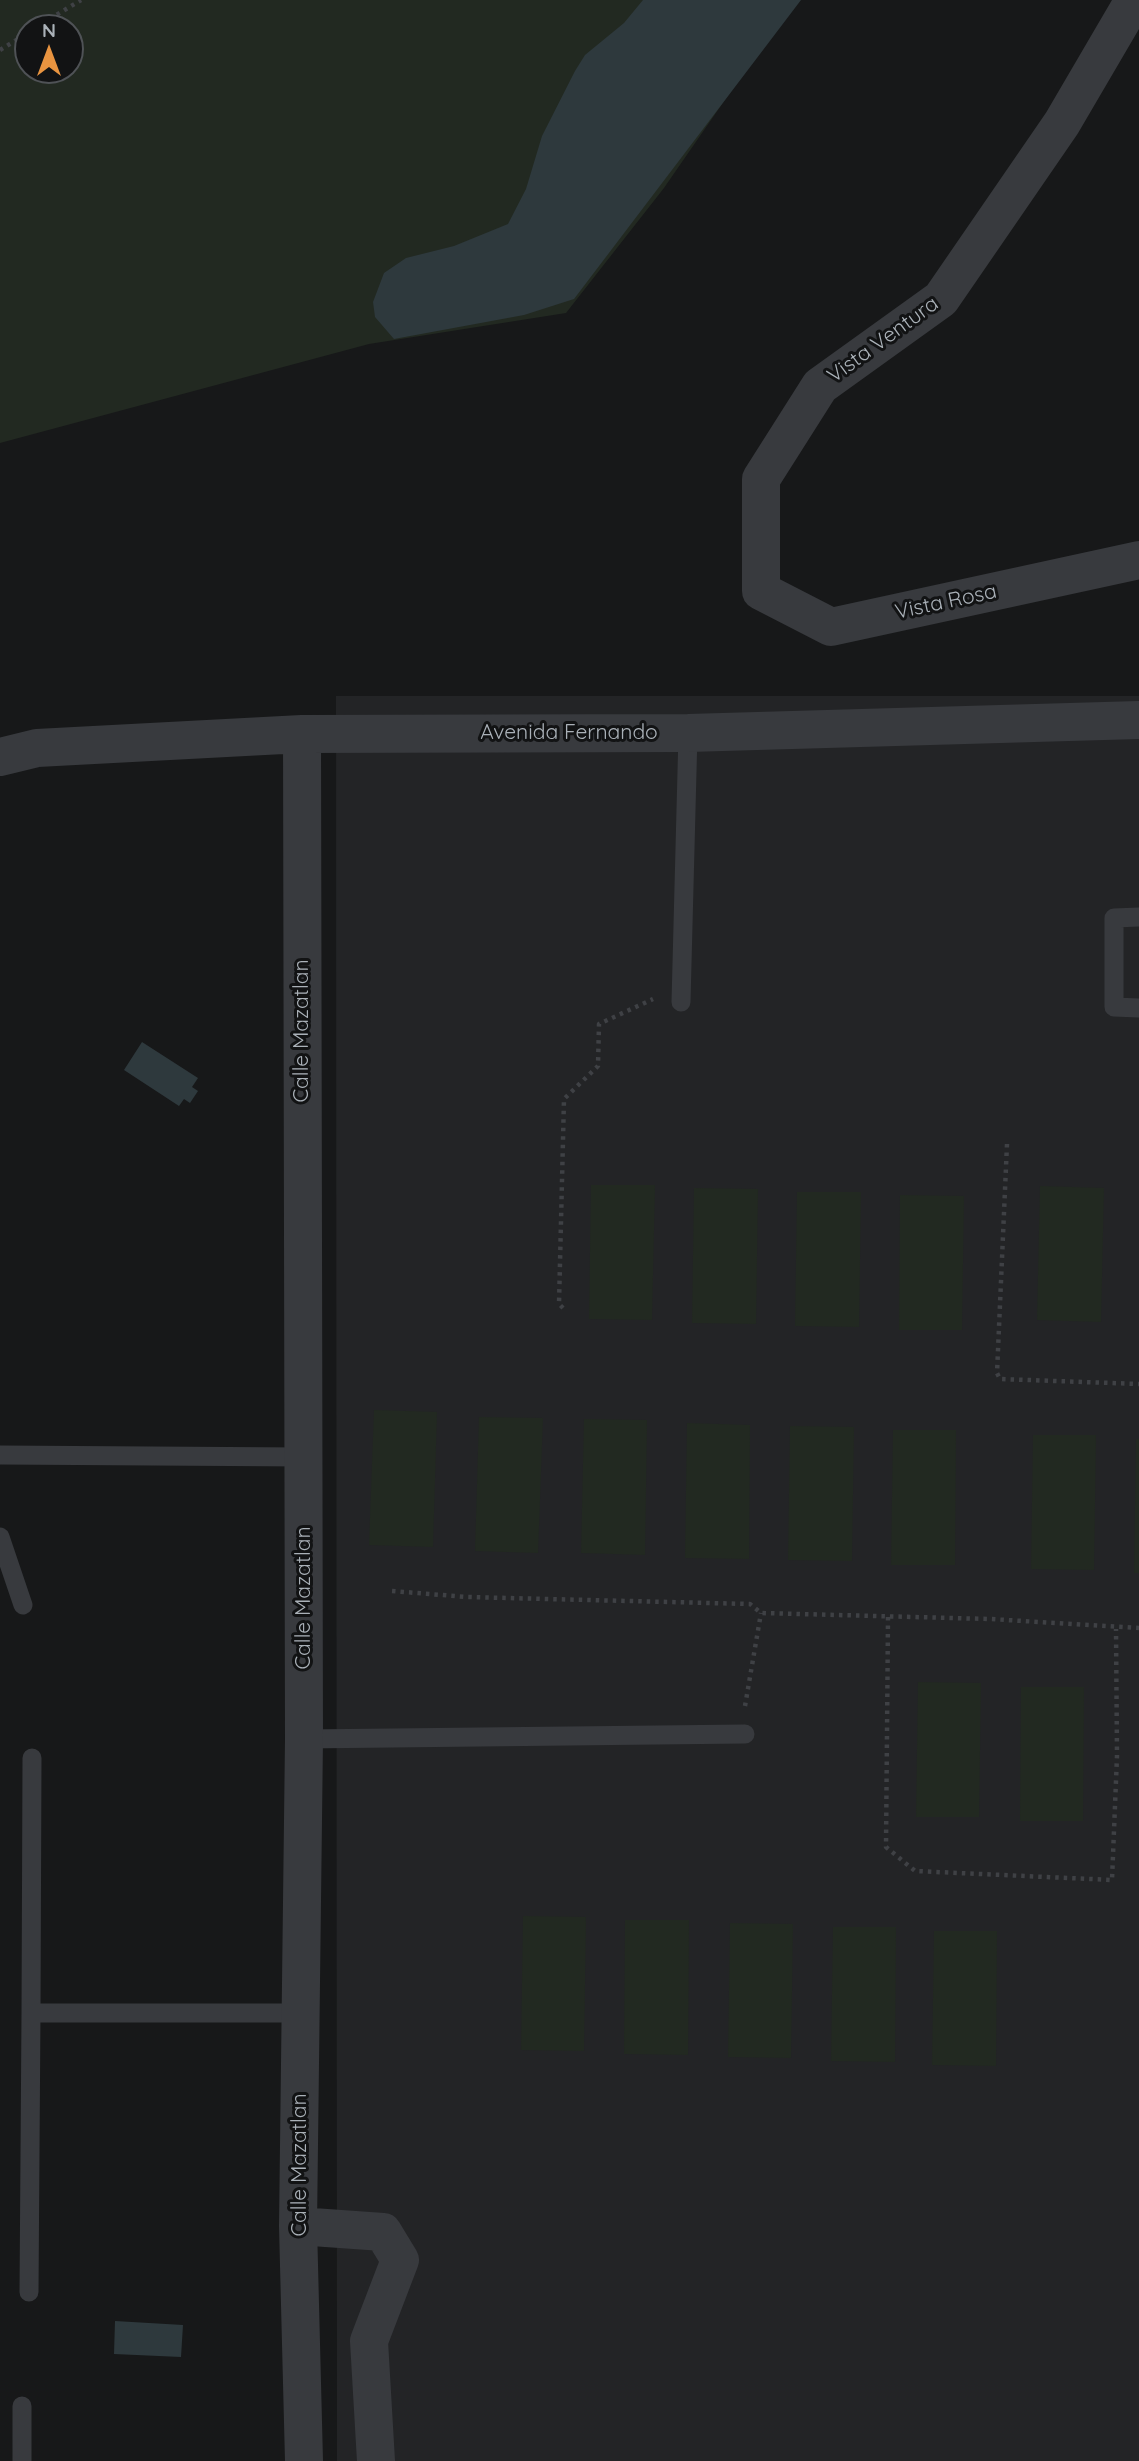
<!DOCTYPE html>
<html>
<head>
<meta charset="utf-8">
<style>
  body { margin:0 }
  #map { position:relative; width:1139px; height:2461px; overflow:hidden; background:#171819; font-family:Quicksand,sans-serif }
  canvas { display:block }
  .north { position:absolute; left:14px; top:14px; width:70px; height:70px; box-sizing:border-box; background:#121314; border:2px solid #4f5256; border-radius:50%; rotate:0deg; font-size:19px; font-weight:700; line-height:28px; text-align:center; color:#aab1b8 }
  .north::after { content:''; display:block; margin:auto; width:24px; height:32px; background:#e99440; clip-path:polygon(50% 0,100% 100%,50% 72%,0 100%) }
</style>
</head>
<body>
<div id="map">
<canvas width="1139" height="2461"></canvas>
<div class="north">N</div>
</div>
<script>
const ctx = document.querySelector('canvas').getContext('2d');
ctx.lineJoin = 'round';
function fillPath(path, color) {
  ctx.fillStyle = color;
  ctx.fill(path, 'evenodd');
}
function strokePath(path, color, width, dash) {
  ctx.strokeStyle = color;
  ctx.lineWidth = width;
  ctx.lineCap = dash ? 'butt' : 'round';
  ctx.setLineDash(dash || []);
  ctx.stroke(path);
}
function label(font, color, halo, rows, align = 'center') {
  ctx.font = font + ' Quicksand,sans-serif';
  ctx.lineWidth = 6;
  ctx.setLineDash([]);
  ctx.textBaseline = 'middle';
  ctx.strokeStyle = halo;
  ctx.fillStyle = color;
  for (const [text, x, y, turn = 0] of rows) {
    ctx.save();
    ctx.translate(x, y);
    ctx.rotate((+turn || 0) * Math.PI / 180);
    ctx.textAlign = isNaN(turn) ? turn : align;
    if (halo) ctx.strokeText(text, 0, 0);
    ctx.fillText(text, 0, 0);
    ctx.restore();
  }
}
fillPath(new Path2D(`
  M336,696H1139V2461H337Z`), '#232426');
fillPath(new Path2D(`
  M0,0H794L664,188L566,313L369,344L0,443ZM28,28H70V70H28Z
  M591,1185H655L652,1320L589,1319Z
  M1040,1186L1104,1188L1101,1322L1037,1320Z
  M694,1188L758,1189L756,1324L692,1323Z
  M797,1192H861L859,1327L795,1326Z
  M900,1195L964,1196L962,1330H899Z
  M374,1410L437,1412L433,1547L369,1545Z
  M479,1417L543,1418L538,1553L475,1551Z
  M584,1419L647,1420L645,1555L581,1553Z
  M687,1423L750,1425L749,1559L685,1558Z
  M790,1426L854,1427L852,1561L788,1560Z
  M893,1430H956L955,1565H891Z
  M1033,1435H1096L1094,1570L1031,1569Z
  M1136,1439H1139V1573H1134Z
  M918,1682L981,1683L979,1817H916Z
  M1021,1687H1084L1083,1821H1020Z
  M523,1916L586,1917L584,2051L521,2050Z
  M625,1920H689L688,2055L624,2054Z
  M730,1923L793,1924L791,2058L728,2057Z
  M833,1927H896L895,2062L831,2061Z
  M934,1931H997L996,2066L932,2065Z`), '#222921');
fillPath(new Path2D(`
  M643,0H801L574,299L524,315L394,339L375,317L373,302L384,273L406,258L454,246L508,224L526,189L542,136L575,71L585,55L624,23Z
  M142,1042L198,1078L192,1087L198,1091L190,1103L184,1099L179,1106L124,1070Z
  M115,2321L183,2325L181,2357L114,2354Z`), '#2e393d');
strokePath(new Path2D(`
  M35,28L81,0
  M0,50L28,33
  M1007,1144L997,1373L1000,1379L1139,1384
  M563,1308L559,1304L564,1099L598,1066L599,1024L653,999
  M392,1591L467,1597L750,1604L761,1613L990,1619L1139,1628
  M888,1617L886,1847L915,1871L1112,1880L1117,1756L1116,1629
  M745,1706L761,1613`), '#3f4145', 4.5, [3.5, 5]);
strokePath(new Path2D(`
  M1139,917L1114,918V1007L1139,1008
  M681,1002L688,733
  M0,1455L304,1457
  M0,1537L23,1605
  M304,1739L745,1734
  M32,1758L31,2013H301
  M29,2292L31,2013
  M22,2406V2461`), '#383a3e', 19);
strokePath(new Path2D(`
  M1134,0L1062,123L941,299L820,386L761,479V591L831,627L1139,560
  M302,734L304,1739L298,2226L304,2461
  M0,757L37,748L302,734L688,733L1139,720
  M298,2226L383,2232L400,2260L369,2341L376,2461`), '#383a3e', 38);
label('21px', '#aab1b8', '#121314', [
  ["Vista Ventura",883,340,-36],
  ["Vista Rosa",946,602,-12],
  ["Avenida Fernando",569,733],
  ["Calle Mazatlan",302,1031,-90],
  ["Calle Mazatlan",304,1598,-90],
  ["Calle Mazatlan",300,2165,-90]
]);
</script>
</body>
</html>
